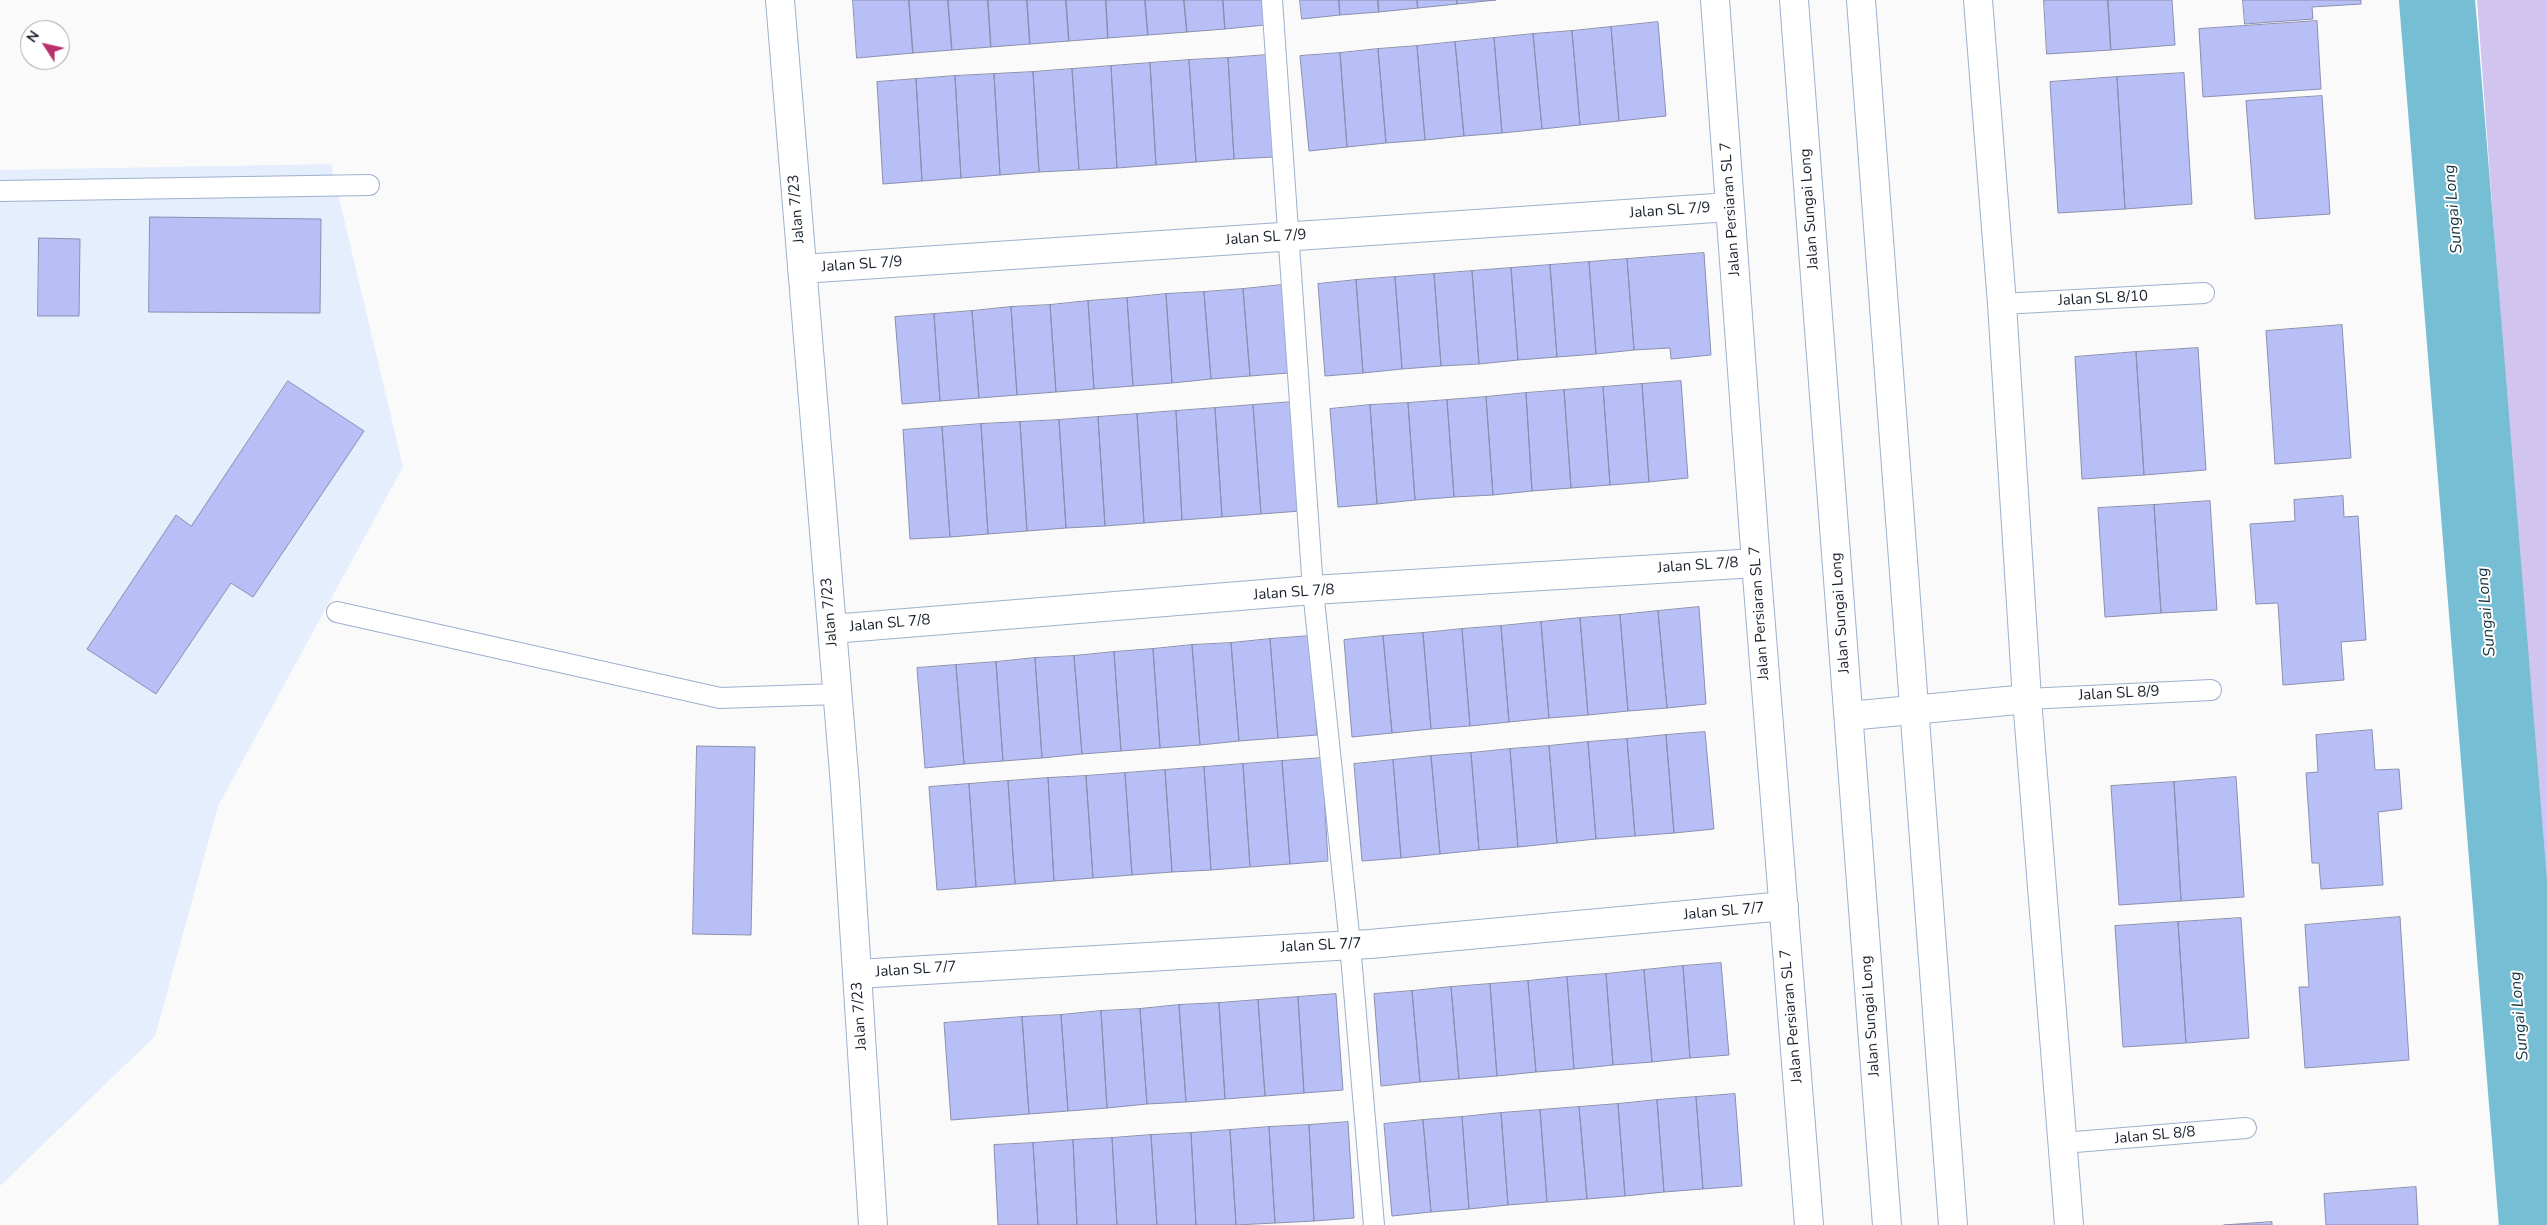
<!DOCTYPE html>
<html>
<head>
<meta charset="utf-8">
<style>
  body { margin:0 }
  #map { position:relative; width:2547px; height:1225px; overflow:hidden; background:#fafafa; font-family:"Nunito Sans",sans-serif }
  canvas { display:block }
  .north { position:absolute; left:20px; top:20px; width:50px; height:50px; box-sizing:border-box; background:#fff; border:1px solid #a2a5a9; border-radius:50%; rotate:305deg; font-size:14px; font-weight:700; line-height:20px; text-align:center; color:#171e29 }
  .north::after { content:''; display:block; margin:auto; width:18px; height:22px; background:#b9306c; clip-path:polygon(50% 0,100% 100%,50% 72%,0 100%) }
</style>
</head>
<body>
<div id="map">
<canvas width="2547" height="1225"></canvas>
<div class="north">N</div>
</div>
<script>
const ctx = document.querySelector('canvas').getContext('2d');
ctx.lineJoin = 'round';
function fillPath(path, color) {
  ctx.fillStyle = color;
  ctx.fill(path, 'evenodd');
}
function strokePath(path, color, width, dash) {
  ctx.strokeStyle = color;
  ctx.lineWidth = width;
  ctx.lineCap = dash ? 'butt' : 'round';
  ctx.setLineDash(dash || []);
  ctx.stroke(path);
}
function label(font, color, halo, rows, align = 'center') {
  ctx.font = font + ' "Nunito Sans",sans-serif';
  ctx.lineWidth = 4;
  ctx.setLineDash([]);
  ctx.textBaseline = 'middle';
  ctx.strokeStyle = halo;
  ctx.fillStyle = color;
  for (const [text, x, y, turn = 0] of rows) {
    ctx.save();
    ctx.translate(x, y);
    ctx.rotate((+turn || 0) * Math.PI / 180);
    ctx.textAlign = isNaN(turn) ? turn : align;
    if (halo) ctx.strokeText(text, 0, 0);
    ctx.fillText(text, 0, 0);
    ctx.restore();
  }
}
fillPath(new Path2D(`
  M331,164L403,467L218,806L155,1036L0,1186V170Z`), '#e4eefd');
fillPath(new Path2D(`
  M2477,0H2547V949Z`), '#d1c4ef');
strokePath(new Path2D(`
  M2437,0L2537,1225`), '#76bed3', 76);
const building = new Path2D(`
  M853,0H909L913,53L857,58Z
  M909,0H948L952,50L913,53Z
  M948,0H988L991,47L952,50Z
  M988,0H1027L1030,44L991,47Z
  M1027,0H1066L1069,41L1030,44Z
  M1066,0H1106L1108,38L1069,41Z
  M1106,0H1145L1148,35L1108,38Z
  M1145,0H1184L1187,32L1148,35Z
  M1184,0H1223L1225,29L1187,32Z
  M1223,0H1263L1265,25L1225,29Z
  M1300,0H1339L1340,15L1302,19Z
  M1339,0H1378L1379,12L1340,15Z
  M1378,0H1417L1418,8L1379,12Z
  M1417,0H1457V4L1418,8Z
  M1457,0H1496L1457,4Z
  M2044,0H2108L2111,50L2047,54Z
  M2108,0H2172L2175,45L2111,50Z
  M2243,0H2361V4L2312,7L2313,19L2245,24Z
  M2317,21L2321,89L2203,97L2199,29Z
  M1658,22L1666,116L1619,121L1611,27Z
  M1611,27L1619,121L1580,125L1572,31Z
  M1572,31L1580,125L1542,129L1533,34Z
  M1533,34L1542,129L1502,133L1494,38Z
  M1494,38L1502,133L1464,136L1455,42Z
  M1455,42L1464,136L1425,140L1417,46Z
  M1417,46L1425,140L1386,143L1378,49Z
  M1378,49L1386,143L1347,147L1340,53Z
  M1340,53L1347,147L1309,151L1300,56Z
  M1267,55L1274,157L1234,159L1228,58Z
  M1228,58L1234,159L1196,162L1189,60Z
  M1189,60L1196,162L1156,165L1150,63Z
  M1150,63L1156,165L1117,168L1111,66Z
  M1111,66L1117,168L1079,170L1072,69Z
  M1072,69L1079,170L1039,172L1033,72Z
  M1033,72L1039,172L1000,175L994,74Z
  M2184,73L2192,204L2125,209L2117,77Z
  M994,74L1000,175L961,178L955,76Z
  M955,76L961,178L922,181L916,79Z
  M2117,77L2125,209L2058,213L2050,82Z
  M916,79L922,181L883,184L877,82Z
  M2322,96L2330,214L2255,219L2246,101Z
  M150,217L321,219L320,313L149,312Z
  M39,238L80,239L79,316H38Z
  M1704,253L1711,355L1671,359L1670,348L1634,350L1627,259Z
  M1627,259L1634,350L1596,354L1589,262Z
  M1589,262L1596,354L1557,357L1550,265Z
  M1550,265L1557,357L1518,360L1511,268Z
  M1511,268L1518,360L1479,364L1472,271Z
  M1472,271L1479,364L1441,366L1434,274Z
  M1434,274L1441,366L1402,369L1395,277Z
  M1395,277L1402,369L1363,373L1356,280Z
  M1356,280L1363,373L1325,376L1318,284Z
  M1282,285L1288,373L1250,376L1243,289Z
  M1243,289L1250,376L1211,379L1204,292Z
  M1204,292L1211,379L1172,383L1166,294Z
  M1166,294L1172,383L1133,386L1127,298Z
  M1127,298L1133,386L1094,389L1088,301Z
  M1088,301L1094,389L1056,392L1050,305Z
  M1050,305L1056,392L1017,395L1011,307Z
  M1011,307L1017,395L979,398L972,311Z
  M972,311L979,398L940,401L934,314Z
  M934,314L940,401L902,404L895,317Z
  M2342,325L2351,458L2275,464L2266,331Z
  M2198,348L2206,470L2144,475L2136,352Z
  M2136,352L2144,475L2082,479L2075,357Z
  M288,381L364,431L253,597L231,583L156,694L87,649L176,515L191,526Z
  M1681,381L1688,478L1649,482L1642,384Z
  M1642,384L1649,482L1610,485L1603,387Z
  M1603,387L1610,485L1571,488L1564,390Z
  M1564,390L1571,488L1532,491L1526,393Z
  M1526,393L1532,491L1493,495L1486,397Z
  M1486,397L1493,495L1454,497L1447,400Z
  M1447,400L1454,497L1415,500L1408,403Z
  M1292,402L1300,511L1261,514L1253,405Z
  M1408,403L1415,500L1377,504L1370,405Z
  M1253,405L1261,514L1222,517L1215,408Z
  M1370,405L1377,504L1338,507L1330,409Z
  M1215,408L1222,517L1182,520L1176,411Z
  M1176,411L1182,520L1144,523L1137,414Z
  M1137,414L1144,523L1105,526L1098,417Z
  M1098,417L1105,526L1066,528L1059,420Z
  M1059,420L1066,528L1027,531L1020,422Z
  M1020,422L1027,531L988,534L981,424Z
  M981,424L988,534L950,537L942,427Z
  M942,427L950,537L910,539L903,430Z
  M2343,496L2344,517L2358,516L2366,640L2341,642L2344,680L2283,685L2278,603L2256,604L2250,524L2295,521L2294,500Z
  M2210,501L2217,610L2161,613L2154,505Z
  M2154,505L2161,613L2105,617L2098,508Z
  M1699,607L1706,704L1667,708L1658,611Z
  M1658,611L1667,708L1628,711L1620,615Z
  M1620,615L1628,711L1588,715L1580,618Z
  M1580,618L1588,715L1549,718L1541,622Z
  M1541,622L1549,718L1509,722L1501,626Z
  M1501,626L1509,722L1470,726L1462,629Z
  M1462,629L1470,726L1431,729L1423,633Z
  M1423,633L1431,729L1392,733L1383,636Z
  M1310,636L1317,735L1278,738L1270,639Z
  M1383,636L1392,733L1352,737L1344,640Z
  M1270,639L1278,738L1239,741L1231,643Z
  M1231,643L1239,741L1200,745L1192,645Z
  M1192,645L1200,745L1160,748L1153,649Z
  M1153,649L1160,748L1121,751L1114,652Z
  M1114,652L1121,751L1082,754L1074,656Z
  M1074,656L1082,754L1042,758L1035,658Z
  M1035,658L1042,758L1003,761L996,662Z
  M996,662L1003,761L964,764L956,665Z
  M956,665L964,764L925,768L917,668Z
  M2372,730L2375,770L2399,769L2402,809L2378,812L2383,885L2321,889L2319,863H2312L2306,773L2318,772L2316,735Z
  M1705,732L1714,829L1674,833L1666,735Z
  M1666,735L1674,833L1635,836L1627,739Z
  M1627,739L1635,836L1596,839L1588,742Z
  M1588,742L1596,839L1557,843L1549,746Z
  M697,746L755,747L751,935L693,934Z
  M1549,746L1557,843L1518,847L1510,749Z
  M1510,749L1518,847L1479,850L1471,753Z
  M1471,753L1479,850L1440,854L1431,756Z
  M1431,756L1440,854L1401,858L1393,760Z
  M1322,758L1328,861L1290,864L1282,761Z
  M1393,760L1401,858L1362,861L1354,764Z
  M1282,761L1290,864L1250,867L1243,764Z
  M1243,764L1250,867L1211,870L1204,767Z
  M1204,767L1211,870L1172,872L1165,770Z
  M1165,770L1172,872L1132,875L1125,773Z
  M1125,773L1132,875L1093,878L1086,776Z
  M1086,776L1093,878L1054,881L1048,778Z
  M2236,777L2244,897L2181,901L2174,782Z
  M1048,778L1054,881L1015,884L1008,781Z
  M1008,781L1015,884L976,887L969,784Z
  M2174,782L2181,901L2119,905L2111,786Z
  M969,784L976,887L937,890L929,787Z
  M2400,917L2409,1060L2305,1068L2299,987H2309L2305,925Z
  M2241,918L2249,1038L2186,1043L2178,922Z
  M2178,922L2186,1043L2123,1047L2115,926Z
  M1721,963L1729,1055L1690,1058L1683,966Z
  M1683,966L1690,1058L1652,1062L1644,970Z
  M1644,970L1652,1062L1613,1065L1606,974Z
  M1606,974L1613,1065L1574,1069L1567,977Z
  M1567,977L1574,1069L1536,1072L1528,981Z
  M1528,981L1536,1072L1497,1076L1490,984Z
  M1490,984L1497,1076L1459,1079L1451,987Z
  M1451,987L1459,1079L1420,1082L1412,991Z
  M1412,991L1420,1082L1381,1086L1374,994Z
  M1336,994L1343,1090L1304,1093L1298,997Z
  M1298,997L1304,1093L1265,1096L1258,1000Z
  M1258,1000L1265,1096L1225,1099L1219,1003Z
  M1219,1003L1225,1099L1186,1102L1179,1005Z
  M1179,1005L1186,1102L1147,1104L1140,1009Z
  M1140,1009L1147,1104L1107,1108L1101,1011Z
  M1101,1011L1107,1108L1068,1111L1061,1015Z
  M1061,1015L1068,1111L1029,1114L1022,1017Z
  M1022,1017L1029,1114L951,1120L944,1023Z
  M1735,1094L1742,1186L1703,1189L1696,1097Z
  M1696,1097L1703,1189L1664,1192L1657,1100Z
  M1657,1100L1664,1192L1625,1196L1618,1104Z
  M1618,1104L1625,1196L1587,1199L1579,1107Z
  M1579,1107L1587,1199L1547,1202L1540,1110Z
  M1540,1110L1547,1202L1508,1205L1501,1113Z
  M1501,1113L1508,1205L1469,1209L1462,1117Z
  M1462,1117L1469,1209L1431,1212L1423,1120Z
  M1423,1120L1431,1212L1392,1216L1384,1124Z
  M1348,1122L1354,1218L1314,1221L1309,1125Z
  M1309,1125L1314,1221L1275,1223L1269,1127Z
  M1269,1127L1275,1223L1236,1225L1230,1130Z
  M1230,1130L1236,1225H1196L1191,1133Z
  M1191,1133L1196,1225H1157L1151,1135Z
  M1151,1135L1157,1225H1117L1112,1138Z
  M1112,1138L1117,1225H1077L1073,1140Z
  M1073,1140L1077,1225H1038L1033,1143Z
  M1033,1143L1038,1225H998L994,1145Z
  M2416,1187L2418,1225H2326L2324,1194Z
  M2272,1222V1225H2224Z`);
fillPath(building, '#b8bff7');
strokePath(building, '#8a8faf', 1);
const service = new Path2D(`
  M1272,0L1313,590L1350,944L1374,1225
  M0,191L369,185
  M2002,304L2204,293
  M337,612L720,698L838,694
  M2027,699L2211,690
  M2063,1143L2246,1128`);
const minor = new Path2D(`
  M780,0L845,785L873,1225
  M1715,0L1756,563L1809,1225
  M1978,0L2002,304L2027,699L2069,1225
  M802,269L1730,207
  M832,629L1313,590L1756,563
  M1849,716L2027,699
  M857,974L1370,944L1784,906`);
const tertiary = new Path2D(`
  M1794,0L1887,1225
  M1861,0L1953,1225`);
strokePath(service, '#9db0ce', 22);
strokePath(minor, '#9db0ce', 30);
strokePath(tertiary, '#9db0ce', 30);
strokePath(service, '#fff', 20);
strokePath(minor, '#fff', 28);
strokePath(tertiary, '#fff', 28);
label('15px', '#171e29', '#fff', [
  ["Jalan 7/23",797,209,-95],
  ["Jalan Persiaran SL 7",1731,209,-94],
  ["Jalan Sungai Long",1810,209,-94],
  ["Jalan SL 7/9",1670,211,-4],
  ["Jalan SL 7/9",1266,238,-4],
  ["Jalan SL 7/9",862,265,-4],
  ["Jalan SL 8/10",2103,299,-3],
  ["Jalan SL 7/8",1698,566,-4],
  ["Jalan SL 7/8",1294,593,-4],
  ["Jalan 7/23",830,612,-95],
  ["Jalan Persiaran SL 7",1760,613,-94],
  ["Jalan Sungai Long",1841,613,-94],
  ["Jalan SL 7/8",890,624,-5],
  ["Jalan SL 8/9",2119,694,-3],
  ["Jalan SL 7/7",1724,912,-5],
  ["Jalan SL 7/7",1321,946,-3],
  ["Jalan SL 7/7",916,970,-4],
  ["Jalan 7/23",860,1016,-94],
  ["Jalan Persiaran SL 7",1792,1016,-95],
  ["Jalan Sungai Long",1871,1016,-94],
  ["Jalan SL 8/8",2155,1136,-5]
]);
label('italic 16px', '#143640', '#fff', [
  ["Sungai Long",2454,209,-95],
  ["Sungai Long",2487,612,-95],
  ["Sungai Long",2520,1016,-95]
]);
</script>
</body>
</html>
